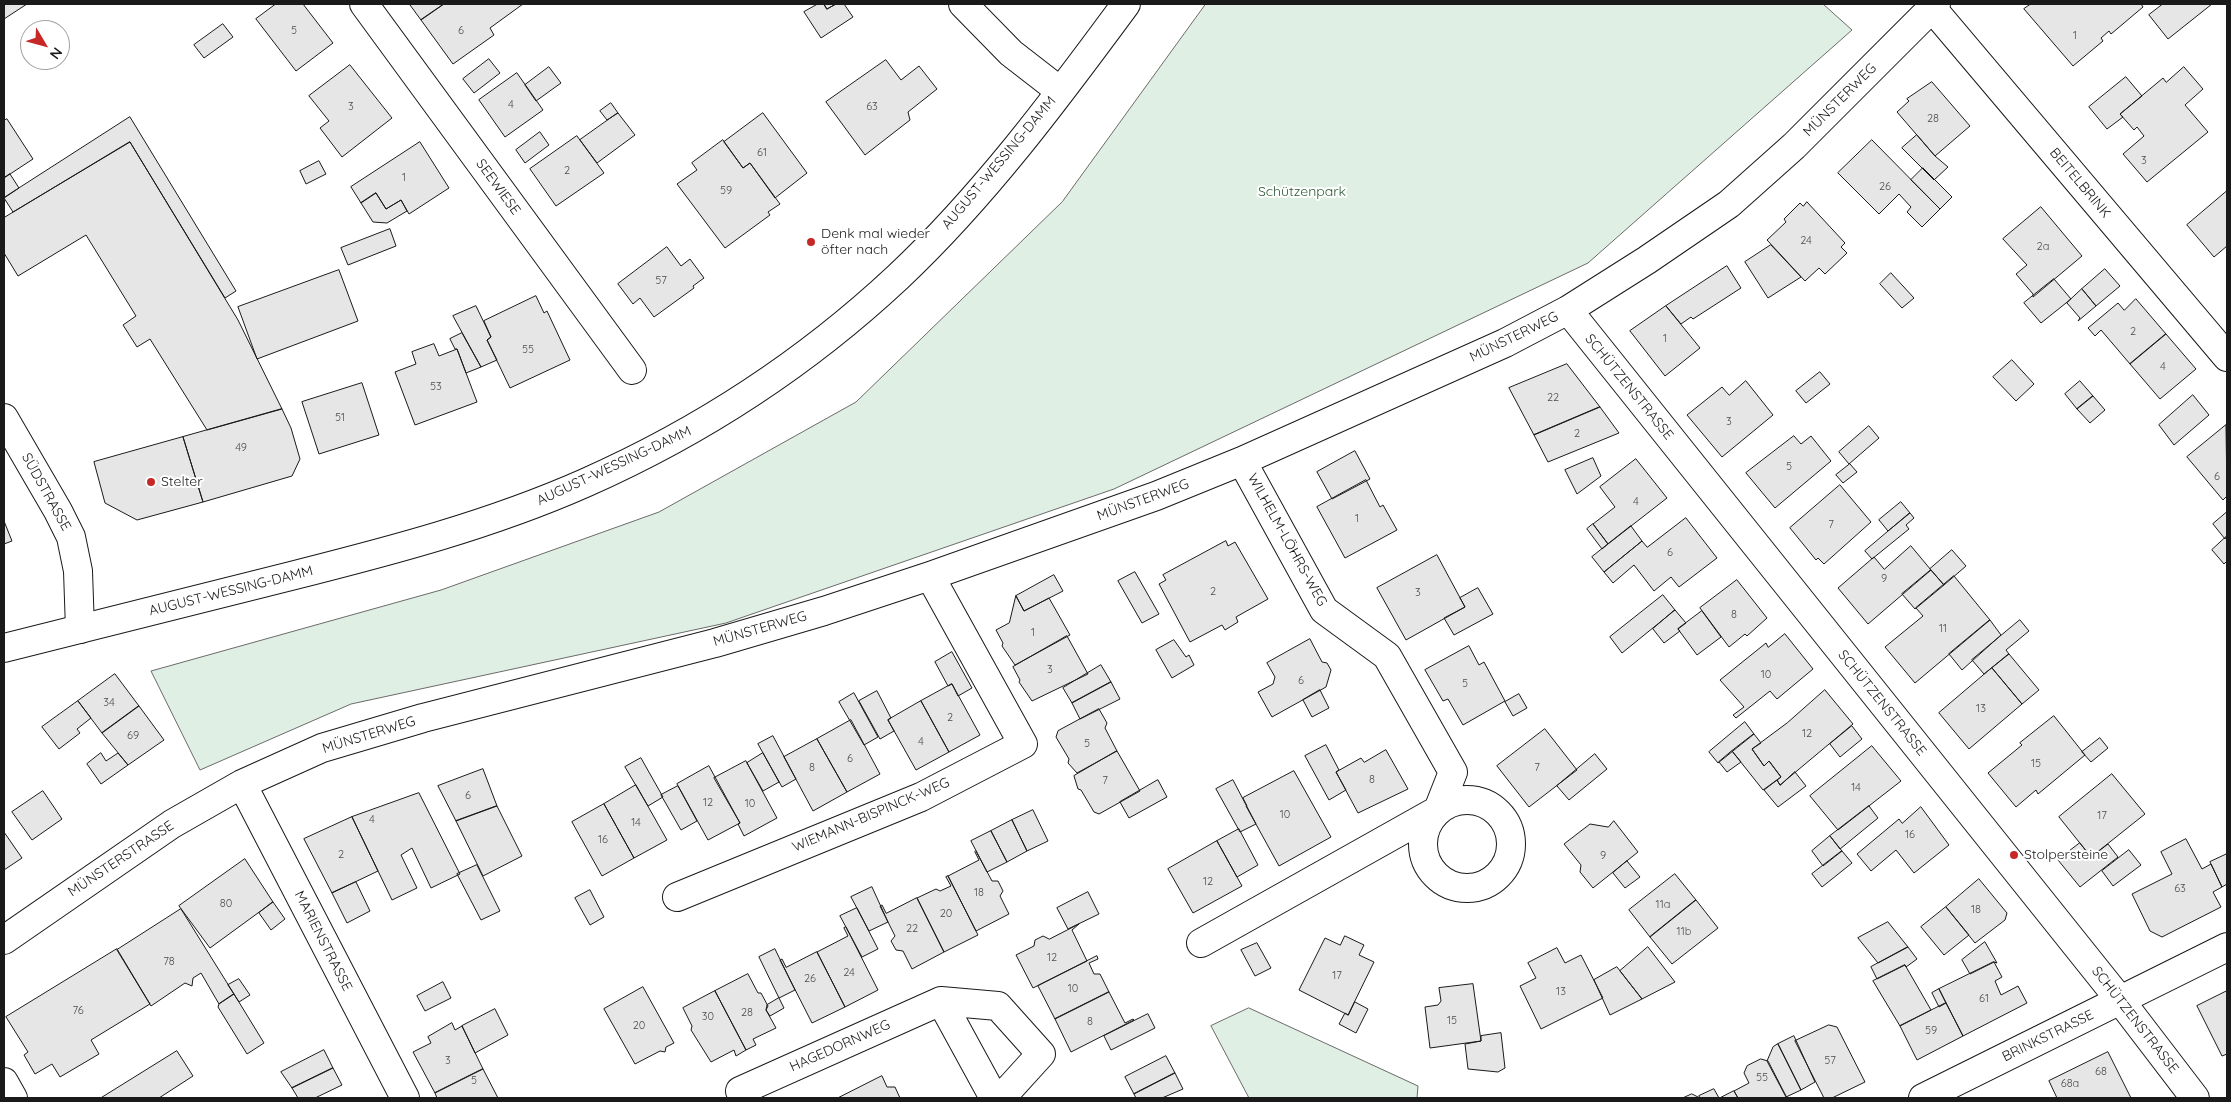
<!DOCTYPE html>
<html>
<head>
<meta charset="utf-8">
<style>
  body { margin:0 }
  #map { position:relative; width:2231px; height:1102px; overflow:hidden; background:#fff; font-family:Quicksand,sans-serif }
  canvas { display:block }
  .frame { position:absolute; inset:0; border:5px solid #1a1a1a; pointer-events:none }
  .north { position:absolute; left:20px; top:20px; width:50px; height:50px; box-sizing:border-box; background:#fff; border:1px solid #a3a3a3; border-radius:50%; rotate:127deg; font-size:14px; font-weight:700; line-height:20px; text-align:center; color:#1a1a1a }
  .north::after { content:''; display:block; margin:auto; width:18px; height:22px; background:#c62828; clip-path:polygon(50% 0,100% 100%,50% 72%,0 100%) }
</style>
</head>
<body>
<div id="map">
<canvas width="2231" height="1102"></canvas>
<div class="frame"></div>
<div class="north">N</div>
</div>
<script>
const ctx = document.querySelector('canvas').getContext('2d');
ctx.lineJoin = 'round';
function fillPath(path, color) {
  ctx.fillStyle = color;
  ctx.fill(path, 'evenodd');
}
function strokePath(path, color, width, dash) {
  ctx.strokeStyle = color;
  ctx.lineWidth = width;
  ctx.lineCap = dash ? 'butt' : 'round';
  ctx.setLineDash(dash || []);
  ctx.stroke(path);
}
function label(font, color, halo, rows, align = 'center') {
  ctx.font = font + ' Quicksand,sans-serif';
  ctx.lineWidth = 4;
  ctx.setLineDash([]);
  ctx.textBaseline = 'middle';
  ctx.strokeStyle = halo;
  ctx.fillStyle = color;
  for (const [text, x, y, turn = 0] of rows) {
    ctx.save();
    ctx.translate(x, y);
    ctx.rotate((+turn || 0) * Math.PI / 180);
    ctx.textAlign = isNaN(turn) ? turn : align;
    if (halo) ctx.strokeText(text, 0, 0);
    ctx.fillText(text, 0, 0);
    ctx.restore();
  }
}
const green = new Path2D(`
  M1206,4H1823L1852,30L1588,263L1114,489L726,623L351,704L200,770L151,671L441,590L659,512L856,402L1062,202Z
  M1249,1008L1418,1086L1417,1098H1249L1211,1026Z`);
fillPath(green, '#e0efe3');
strokePath(green, '#6a6a6a', 1);
const building = new Path2D(`
  M4,4H27L4,19Z
  M276,4H303L333,43L296,71L256,19Z
  M411,4H444L421,20L410,5Z
  M444,4H523L490,28L494,35L453,64L421,20Z
  M818,4H824L827,9L836,4H844L853,17L821,38L804,12Z
  M824,4H836L827,9Z
  M2031,4H2141L2143,7L2111,34L2109,31L2101,38L2103,41L2073,66L2024,9Z
  M2163,4H2212L2168,39L2149,15Z
  M223,24L233,37L204,58L194,45Z
  M489,59L500,73L474,93L463,79Z
  M886,60L901,80L919,66L937,89L908,112L910,120L865,155L826,102Z
  M350,65L392,118L342,157L320,128L329,121L309,96Z
  M549,67L561,83L536,101L525,85Z
  M2184,67L2203,89L2185,105L2208,132L2147,182L2123,154L2144,136L2137,127L2134,130L2120,114L2163,78L2166,82Z
  M517,73L543,110L505,137L479,100Z
  M2126,77L2142,96L2120,114L2123,117L2107,129L2089,107Z
  M1932,82L1970,126L1935,156L1897,112L1909,101L1907,99Z
  M611,103L618,113L607,120L600,111Z
  M618,113L635,135L597,163L580,140Z
  M763,113L807,173L775,198L750,163L743,168L724,142Z
  M130,117L236,291L225,298L130,142L13,212L4,198Z
  M7,119L33,159L4,178V121Z
  M540,132L549,145L525,163L516,150Z
  M1917,135L1935,156L1948,167L1934,180L1902,148Z
  M577,136L604,173L556,206L530,169Z
  M723,140L743,168L750,163L780,204L768,212L770,215L725,248L677,184L697,170L692,163Z
  M1872,140L1940,209L1922,227L1907,212L1911,207L1899,194L1879,214L1838,173Z
  M130,142L238,320L282,409L207,430L150,339L137,347L123,325L136,316L86,235L18,276L4,253V218Z
  M420,142L449,188L409,214L401,200L386,209L376,193L361,203L351,187Z
  M319,161L326,174L306,184L300,171Z
  M1923,168L1952,197L1940,209L1911,180Z
  M10,174L19,188L4,198V178Z
  M2227,191V246L2214,257L2187,225Z
  M376,193L386,209L401,200L407,211L387,223L373,222L361,203Z
  M1807,202L1845,243L1841,247L1847,253L1825,274L1819,268L1805,281L1767,240L1786,222L1784,219L1800,203L1803,206Z
  M2041,207L2082,256L2033,297V294L2016,274L2027,265L2003,239Z
  M390,229L396,246L348,265L341,248Z
  M1771,245L1801,277L1768,298L1745,262Z
  M667,247L681,266L690,259L704,278L693,286L694,288L654,317L640,298L633,304L618,284Z
  M1727,266L1741,288L1693,319L1691,317L1681,324L1666,306Z
  M2105,269L2120,286L2096,306L2082,289Z
  M339,270L358,321L257,359L238,307Z
  M1891,273L1914,298L1902,308L1880,284Z
  M2054,279L2071,299L2041,323L2024,303Z
  M2082,289L2096,306L2078,321L2080,318L2067,303Z
  M536,296L544,313L547,311L570,360L510,388L487,340L491,337L484,321Z
  M2136,299L2166,334L2130,364L2101,330L2095,336L2088,328L2118,303L2124,310Z
  M476,306L491,337L487,340L497,360L481,367L453,316Z
  M1666,306L1700,348L1665,376L1630,331Z
  M462,333L481,367L466,373L457,349H455L450,339Z
  M2166,334L2196,369L2160,399L2130,364Z
  M434,344L439,356L457,349L477,402L415,425L395,372L416,364L412,352Z
  M2012,360L2034,384L2016,401L1993,377Z
  M1567,364L1600,407L1534,435L1509,388Z
  M1820,372L1830,384L1806,403L1796,391Z
  M1746,381L1773,415L1722,457L1687,415L1722,387L1729,395Z
  M2080,381L2093,396L2077,409L2065,394Z
  M362,383L379,435L319,454L302,402Z
  M2193,395L2209,415L2174,445L2159,425Z
  M2093,396L2105,410L2090,423L2077,409Z
  M1600,407L1619,433L1548,462L1534,435Z
  M282,409L291,428L300,459L292,476L203,502L183,437Z
  M2226,425L2227,496L2223,500L2187,457Z
  M1869,426L1879,438L1849,464L1839,452Z
  M1794,436L1801,444L1811,436L1831,461L1775,508L1746,473Z
  M183,437L203,502L137,520L105,503L94,462Z
  M1355,451L1370,479L1332,499L1317,472Z
  M1593,458L1601,476L1577,494L1565,470Z
  M1636,459L1667,498L1608,544L1593,524L1615,507L1600,487Z
  M1850,464L1857,472L1843,483L1836,475Z
  M1366,480L1380,507L1383,505L1397,530L1345,558L1317,507Z
  M1840,485L1871,522L1824,564L1818,558L1816,560L1790,528Z
  M1901,502L1910,513L1888,531L1879,520Z
  M2227,512V536L2225,539L2213,524Z
  M1910,513L1914,518L1906,525L1909,529L1872,559L1865,551Z
  M1686,518L1717,558L1679,587L1671,577L1654,591L1634,565L1613,583L1604,572L1642,541L1647,547Z
  M4,521L12,541L4,544Z
  M1593,524L1608,544L1602,549L1587,529Z
  M1631,526L1642,541L1604,572L1592,557Z
  M2227,536V561L2224,564L2212,550Z
  M1226,541L1228,546L1235,542L1268,599L1236,617L1238,622L1225,630L1222,625L1190,642L1159,584L1166,580L1163,575Z
  M1911,546L1931,570L1868,624L1838,588L1874,557L1884,569Z
  M1952,550L1966,566L1944,585L1930,569Z
  M1437,555L1465,607L1406,640L1377,588Z
  M1931,570L1944,585L1915,609L1902,594Z
  M1135,572L1159,614L1142,623L1118,581Z
  M1054,575L1063,591L1024,611L1016,596Z
  M1954,576L1990,620L1915,683L1885,647L1923,616L1916,608Z
  M1737,580L1767,618L1747,636L1745,634L1729,647L1700,608Z
  M1478,588L1493,614L1454,635L1444,618L1465,607L1460,598Z
  M1663,595L1675,610L1622,653L1610,637Z
  M1016,596L1024,611L1049,598L1070,635L1015,665L1002,646L1003,643L996,630L1009,623Z
  M1675,610L1686,623L1678,629L1680,631L1664,643L1653,629Z
  M1702,611L1721,637L1697,655L1678,629Z
  M1990,620L2001,635L1962,670L1949,654Z
  M2020,620L2029,631L2006,650L2009,654L1984,674L1972,660Z
  M1785,634L1813,669L1777,699L1770,691L1736,718L1733,715L1744,707L1720,680L1766,643L1768,647Z
  M1067,636L1088,674L1032,701L1019,682L1020,680L1013,667Z
  M1310,639L1322,662L1327,663L1331,670L1326,687L1272,717L1258,692L1273,684L1275,677L1267,663Z
  M1174,640L1186,657L1189,655L1194,665L1172,678L1156,650Z
  M1469,646L1479,665L1484,662L1505,701L1463,725L1448,699L1443,701L1425,670Z
  M952,652L972,688L958,696L952,684L948,686L935,662Z
  M2009,654L2039,690L2022,704L1992,668Z
  M1101,665L1111,682L1072,703L1063,688Z
  M1992,668L2022,704L1969,749L1939,713Z
  M115,674L139,706L102,733L78,701Z
  M1111,682L1120,699L1080,719L1072,703Z
  M952,684L980,735L949,752L921,701Z
  M1320,690L1329,708L1312,717L1303,700Z
  M1825,690L1853,724L1780,785L1777,780L1781,777L1769,761L1764,766L1752,749L1787,723Z
  M877,691L891,718L888,720L894,731L880,739L859,701Z
  M854,693L878,737L864,745L839,702Z
  M1519,694L1527,708L1513,716L1505,702Z
  M78,701L91,718L77,729L80,733L59,749L42,727Z
  M921,701L949,752L916,770L888,720Z
  M139,706L164,740L128,765L102,733Z
  M1099,709L1107,723L1105,728L1117,751L1077,773L1068,763L1069,759L1056,737L1058,731Z
  M2054,716L2085,755L2038,794L2036,790L2016,807L1988,773L2022,745L2020,743Z
  M851,720L880,774L847,792L817,739Z
  M1745,722L1754,734L1718,763L1709,752Z
  M1852,726L1862,739L1840,757L1830,744Z
  M1545,729L1577,770L1529,807L1497,766Z
  M1754,734L1761,743L1752,749L1764,766L1769,761L1781,777L1763,790L1732,751Z
  M773,736L796,779L782,787L758,744Z
  M2100,738L2108,748L2091,762L2082,752Z
  M817,739L847,792L813,811L784,757Z
  M1326,745L1339,770L1336,772L1346,790L1329,800L1305,756Z
  M1872,746L1901,781L1838,830L1810,796Z
  M1386,750L1408,789L1358,813L1336,772L1361,758L1364,762Z
  M1117,751L1140,791L1099,814L1094,812L1081,790L1078,789L1074,776Z
  M1732,751L1741,762L1727,772L1719,762Z
  M101,753L106,761L118,753L128,765L101,784L87,764Z
  M763,753L779,782L763,791L747,763Z
  M1595,754L1607,769L1569,800L1557,786Z
  M641,758L663,797L648,806L625,767Z
  M746,761L777,818L744,836L738,824L740,823L714,778Z
  M709,766L740,823L708,840L677,784Z
  M483,769L497,806L456,821L438,786Z
  M1294,771L1331,837L1279,866L1246,806H1247L1243,798Z
  M1795,772L1806,786L1778,807L1764,790L1777,780L1780,785Z
  M2112,774L2145,814L2091,857L2059,817Z
  M1158,780L1167,797L1129,818L1120,802Z
  M1233,780L1256,824L1240,832L1216,789Z
  M636,785L667,840L634,858L604,804Z
  M678,786L697,821L681,830L661,795Z
  M43,791L62,819L32,840L12,812Z
  M419,793L460,874L431,888L412,848L401,855L417,888L392,900L352,817Z
  M604,804L634,858L602,876L572,822Z
  M497,806L522,856L483,876L456,821Z
  M1869,806L1878,818L1840,849L1830,836Z
  M1921,807L1949,845L1914,873L1896,850L1871,871L1857,854L1899,819L1902,823Z
  M1033,810L1048,841L1027,851L1012,820Z
  M352,817L378,871L332,893L304,839Z
  M1012,820L1027,851L1007,862L991,831Z
  M1614,821L1638,852L1593,888L1580,872L1581,865L1564,844L1590,824L1608,827Z
  M1239,829L1258,865L1237,877L1217,841Z
  M991,831L1007,862L987,872L971,841Z
  M4,832L22,858L4,870Z
  M1830,836L1842,851L1823,866L1812,851Z
  M2186,839L2202,869L2211,864L2222,887L2213,892L2221,907L2162,937L2150,931L2132,894L2172,874L2161,852Z
  M1217,841L1242,886L1193,913L1168,869Z
  M2080,843L2091,857L2108,844L2118,857L2080,887L2058,860Z
  M2129,850L2141,865L2113,886L2102,871Z
  M976,851L992,881H998L1003,891L1000,896L1009,914L976,931L948,876L979,860L975,852Z
  M1842,851L1852,863L1822,887L1812,874Z
  M2227,854V884L2222,887L2210,862Z
  M245,859L273,902L210,948L179,906Z
  M1627,861L1640,877L1625,888L1613,873Z
  M477,865L500,911L481,920L457,874Z
  M1675,874L1696,900L1650,937L1629,910Z
  M948,876L978,935L944,952L917,898L936,889L940,891L951,886L946,877Z
  M1979,879L2007,913L2005,920L1975,943L1946,907Z
  M356,882L370,911L347,923L332,893Z
  M872,887L888,922L869,931L851,897Z
  M590,890L604,917L590,925L575,898Z
  M1088,892L1099,914L1068,929L1057,908Z
  M917,898L944,952L912,969L903,951L896,950L891,941L895,936L880,906L882,905L886,913Z
  M1696,900L1718,928L1672,964L1650,937Z
  M273,902L285,919L271,930L259,913Z
  M1946,907L1969,935L1944,955L1921,927Z
  M857,908L878,949L862,957L840,916Z
  M181,909L234,994L219,1004L201,973L193,978L192,986L185,983L151,1006L117,950Z
  M1888,922L1908,947L1878,963L1858,938Z
  M1079,924L1072,930L1087,961L1033,988L1016,955L1034,946L1035,940L1043,936L1049,939Z
  M846,927L878,990L845,1007L817,952L848,936L844,928Z
  M1345,936L1364,945L1359,955L1374,962L1348,1015L1299,990L1325,938L1340,945Z
  M1985,942L1997,963L1994,962L1970,974L1962,960Z
  M1257,943L1271,968L1255,976L1241,950Z
  M1648,947L1675,982L1642,999L1620,971Z
  M1908,947L1917,959L1906,967L1905,965L1877,979L1871,967Z
  M1557,948L1565,963L1581,955L1603,998L1541,1029L1520,986L1536,978L1528,963Z
  M117,949L150,1004L91,1040L99,1054L60,1077L52,1064L35,1074L24,1055L28,1052L6,1017Z
  M775,949L795,990L779,998L759,957Z
  M817,952L845,1007L812,1023L780,960L782,959L786,967Z
  M1097,956L1098,959L1089,963L1094,974H1100L1109,992L1055,1019L1038,986Z
  M1994,962L2002,977L1995,981L2001,995L2018,986L2027,1003L1963,1036L1939,989Z
  M1905,965L1931,1010L1900,1026L1873,981Z
  M1617,967L1642,999L1610,1015L1594,980Z
  M748,974L758,993H761L768,1006L766,1010L776,1028L753,1039L756,1045L746,1050L715,991Z
  M239,979L250,995L239,1002L228,985Z
  M443,982L451,998L425,1011L417,996Z
  M1473,984L1481,1041L1430,1048L1425,1007L1438,1005L1441,1001L1439,988Z
  M643,987L674,1043L666,1047L665,1052L660,1051L635,1064L604,1009Z
  M1939,989L1946,1003L1939,1007L1932,993Z
  M715,991L746,1050L736,1056L734,1050L711,1062L691,1030L692,1026L683,1008Z
  M2227,991V1054L2222,1056L2197,1006Z
  M1109,992L1125,1023L1133,1019L1134,1020L1071,1052L1055,1019Z
  M234,994L264,1043L247,1054L218,1007L219,1004Z
  M779,998L784,1008L770,1016L766,1010L767,1005Z
  M1355,1002L1368,1009L1356,1033L1339,1024L1345,1013L1348,1015Z
  M1946,1003L1963,1036L1917,1060L1900,1026Z
  M495,1009L508,1035L475,1053L462,1026Z
  M1148,1014L1155,1028L1111,1050L1104,1036Z
  M452,1023L455,1030L462,1026L483,1069L435,1093L413,1052L431,1043L428,1037Z
  M1829,1025L1837,1027L1865,1082L1832,1098H1824L1795,1041Z
  M1501,1033L1505,1068L1498,1072L1468,1069L1465,1044L1481,1041V1036Z
  M1794,1036L1815,1082L1801,1090L1778,1044Z
  M1778,1044L1801,1090L1786,1097L1767,1061L1773,1047Z
  M324,1050L333,1068L292,1088L281,1072Z
  M177,1051L193,1076L159,1098H101Z
  M2108,1052L2131,1098H2057L2049,1081Z
  M1166,1056L1175,1073L1134,1094L1125,1077Z
  M1761,1059L1768,1061L1787,1098H1738L1734,1091L1749,1083L1744,1073L1747,1066Z
  M333,1068L342,1085L315,1098H298L292,1088Z
  M483,1069L498,1098H437L435,1093Z
  M1175,1073L1183,1089L1162,1098H1136L1134,1094Z
  M882,1076L887,1087H895L900,1098H838Z
  M1714,1089L1719,1098H1700L1699,1096Z
  M1734,1091L1738,1098H1720Z
  M1692,1094L1700,1098H1683Z`);
fillPath(building, '#e6e6e6');
strokePath(building, '#1a1a1a', 1);
const street = new Path2D(`
  M364,4L632,370
  M963,4L1011,53L1060,91
  M1932,8L2227,357
  M1568,310L2120,1000L2195,1098
  M4,418L58,511L71,537L78,571L80,629
  M242,784L405,1098
  M1423 844a44 44 0 1 1 88 0a44 44 0 1 1-88 0Z
  M677,897L921,797L1023,744L930,576
  M4,940L172,824L242,784L322,748L423,718L715,643L824,611L930,576L1156,496L1242,461L1505,343L1568,310L1647,260L1729,204L1794,146L1936,4
  M1201,943L1438,810L1453,772L1387,656L1324,610L1242,461
  M941,1001L998,1006L1041,1054L1001,1098
  M4,1082L13,1098
  M740,1091L941,1001L994,1098
  M1923,1098L2227,947`);
const primary = new Path2D(`
  M4,648C99,624 195,601 291,576C390,551 490,525 585,483C700,432 806,363 898,277C984,196 1056,99 1126,4`);
strokePath(street, '#1a1a1a', 30);
strokePath(primary, '#1a1a1a', 30);
strokePath(street, '#fff', 28);
strokePath(primary, '#fff', 28);
for (const [x, y, r, color] of [
  [811,242,5,"#c62828"],
  [151,482,5,"#c62828"],
  [2014,855,5,"#c62828"]
]) {
  const dot = new Path2D();
  dot.arc(x, y, r, 0, 2 * Math.PI);
  ctx.fillStyle = color;
  ctx.fill(dot);
  strokePath(dot, '#fff', 2);
}
label('11px', '#4d4d4d', null, [
  ["5",294,31],
  ["6",461,31],
  ["1",2075,36],
  ["4",511,105],
  ["3",351,107],
  ["63",872,107],
  ["28",1933,119],
  ["61",762,153],
  ["3",2144,161],
  ["2",567,171],
  ["1",404,178],
  ["26",1885,187],
  ["59",726,191],
  ["24",1806,241],
  ["2a",2043,247],
  ["57",661,281],
  ["2",2133,332],
  ["1",1665,339],
  ["55",528,350],
  ["4",2163,367],
  ["53",436,387],
  ["22",1553,398],
  ["51",340,418],
  ["3",1729,422],
  ["2",1577,434],
  ["49",241,448],
  ["5",1789,467],
  ["6",2217,477],
  ["4",1636,502],
  ["1",1357,519],
  ["7",1831,525],
  ["6",1670,553],
  ["9",1884,579],
  ["2",1213,592],
  ["3",1418,593],
  ["8",1734,615],
  ["11",1943,629],
  ["1",1033,633],
  ["3",1050,670],
  ["10",1766,675],
  ["6",1301,681],
  ["5",1465,684],
  ["34",109,703],
  ["13",1981,709],
  ["2",950,718],
  ["12",1807,734],
  ["69",133,736],
  ["4",921,742],
  ["5",1087,744],
  ["6",850,759],
  ["15",2036,764],
  ["8",812,768],
  ["7",1537,768],
  ["8",1372,780],
  ["7",1105,781],
  ["14",1856,788],
  ["6",468,796],
  ["12",708,803],
  ["10",750,804],
  ["10",1285,815],
  ["17",2102,816],
  ["4",372,820],
  ["14",636,823],
  ["16",1910,835],
  ["16",603,840],
  ["2",341,855],
  ["9",1603,856],
  ["12",1208,882],
  ["63",2180,889],
  ["18",979,893],
  ["80",226,904],
  ["11a",1663,905],
  ["18",1976,910],
  ["20",946,914],
  ["22",912,929],
  ["11b",1684,932],
  ["12",1052,958],
  ["78",169,962],
  ["24",849,973],
  ["17",1337,976],
  ["26",810,979],
  ["10",1073,989],
  ["13",1561,992],
  ["61",1984,999],
  ["76",78,1011],
  ["28",747,1013],
  ["30",708,1017],
  ["15",1452,1021],
  ["8",1090,1022],
  ["20",639,1026],
  ["59",1931,1031],
  ["3",448,1061],
  ["57",1830,1061],
  ["68",2101,1072],
  ["55",1762,1078],
  ["5",474,1081],
  ["68a",2070,1084]
]);
label('14px', '#1a1a1a', '#fff', [
  ["MÜNSTERWEG",1840,100,-45],
  ["AUGUST-WESSING-DAMM",999,163,-50],
  ["BEITELBRINK",2080,183,50],
  ["SEEWIESE",498,187,54],
  ["MÜNSTERWEG",1514,337,-26],
  ["SCHÜTZENSTRASSE",1629,387,51],
  ["AUGUST-WESSING-DAMM",614,466,-25],
  ["SÜDSTRASSE",46,492,61],
  ["MÜNSTERWEG",1143,500,-20],
  ["WILHELM-LÖHRS-WEG",1287,540,61],
  ["AUGUST-WESSING-DAMM",231,591,-14],
  ["MÜNSTERWEG",760,629,-16],
  ["SCHÜTZENSTRASSE",1882,703,51],
  ["MÜNSTERWEG",369,735,-17],
  ["WIEMANN-BISPINCK-WEG",871,815,-23],
  ["MÜNSTERSTRASSE",121,859,-34],
  ["MARIENSTRASSE",323,941,63],
  ["SCHÜTZENSTRASSE",2135,1020,52],
  ["BRINKSTRASSE",2048,1036,-26],
  ["HAGEDORNWEG",840,1046,-24]
]);
label('14px', '#2b5a34', '#fff', [
  ["Schützenpark",1302,192]
]);
label('14px', '#1a1a1a', '#fff', [
  ["Denk mal wieder",821,234],
  ["öfter nach",821,250],
  ["Stelter",161,482],
  ["Stolpersteine",2024,855]
], 'left');
</script>
</body>
</html>
